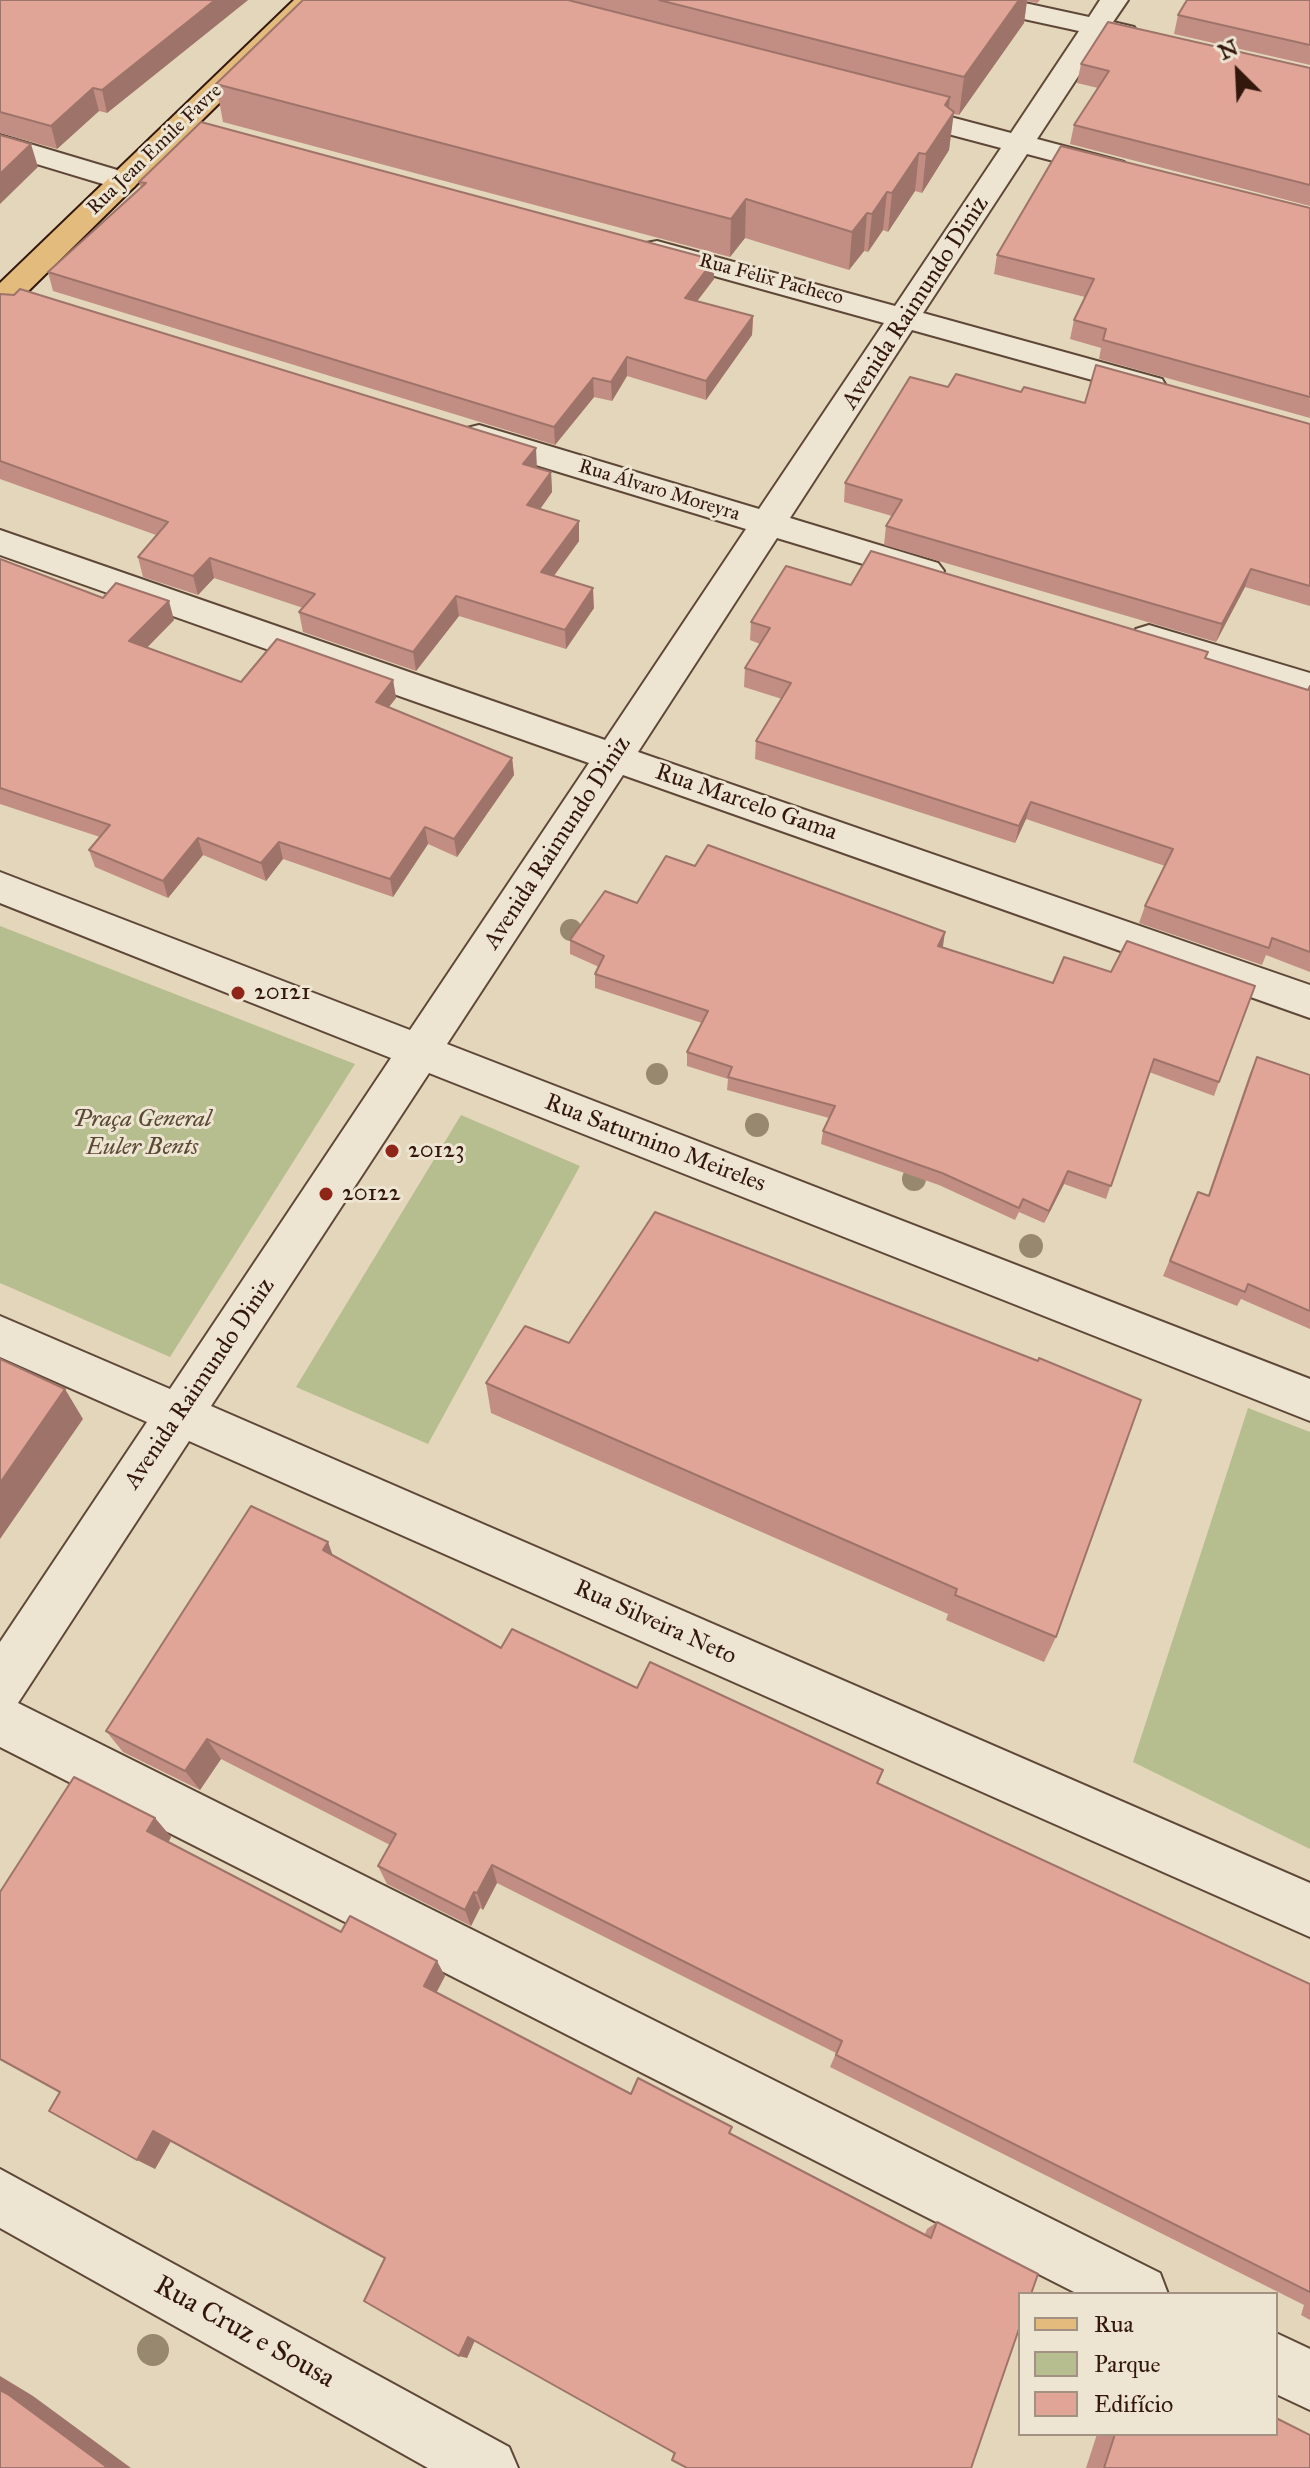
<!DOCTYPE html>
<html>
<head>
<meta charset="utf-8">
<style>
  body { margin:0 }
  #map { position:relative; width:1310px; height:2468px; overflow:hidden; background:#e4d6ba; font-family:"IM FELL Great Primer",serif }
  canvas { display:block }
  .legend { position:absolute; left:1018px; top:2292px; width:260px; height:144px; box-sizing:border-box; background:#ede4d2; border:2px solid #a39283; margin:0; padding:10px 14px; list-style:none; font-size:24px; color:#33170c }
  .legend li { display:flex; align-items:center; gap:16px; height:40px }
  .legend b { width:40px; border:2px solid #a39283 }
  .north { position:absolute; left:1198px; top:32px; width:80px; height:80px; -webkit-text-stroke:6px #ede4d2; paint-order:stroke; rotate:336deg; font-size:22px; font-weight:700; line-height:32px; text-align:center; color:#33170c }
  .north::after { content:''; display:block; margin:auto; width:28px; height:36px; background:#33170c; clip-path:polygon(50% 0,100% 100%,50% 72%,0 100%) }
</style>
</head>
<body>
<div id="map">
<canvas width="1310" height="2468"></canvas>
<ul class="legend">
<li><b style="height:10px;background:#e2bb7d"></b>Rua</li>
<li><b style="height:22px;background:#b6bd8e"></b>Parque</li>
<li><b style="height:22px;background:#e1a598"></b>Edifício</li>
</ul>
<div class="north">N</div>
</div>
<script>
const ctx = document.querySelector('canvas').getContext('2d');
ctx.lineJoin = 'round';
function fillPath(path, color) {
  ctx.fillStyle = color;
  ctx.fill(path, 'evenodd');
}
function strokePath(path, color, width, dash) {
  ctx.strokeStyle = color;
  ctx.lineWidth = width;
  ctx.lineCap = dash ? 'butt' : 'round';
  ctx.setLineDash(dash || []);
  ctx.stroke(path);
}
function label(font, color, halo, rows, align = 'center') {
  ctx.font = font + ' "IM FELL Great Primer",serif';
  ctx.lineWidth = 6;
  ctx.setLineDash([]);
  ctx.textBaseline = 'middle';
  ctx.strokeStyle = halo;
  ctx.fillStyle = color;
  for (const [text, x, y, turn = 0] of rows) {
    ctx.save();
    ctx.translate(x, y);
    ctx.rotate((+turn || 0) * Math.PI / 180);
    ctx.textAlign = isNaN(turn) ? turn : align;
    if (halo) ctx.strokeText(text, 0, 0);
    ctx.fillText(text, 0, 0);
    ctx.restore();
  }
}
fillPath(new Path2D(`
  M0,926L355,1064L170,1357L0,1283Z
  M461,1115L580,1166L428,1444L296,1387Z
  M1248,1408L1310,1432V1849L1133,1762Z`), '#b6bd8e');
const minor = new Path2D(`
  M960,0H1011L1089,17L1100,0H1128L1113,22L1134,27L1138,33L1134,39L1124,41L1104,37L1037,139L1124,162L1129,168L1124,174L1114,177L1027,154L923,313L1162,379L1166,386L1162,393L1150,396L912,330L790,518L938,563L944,571L938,579L926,583L777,538L638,752L1310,985V1018L623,775L447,1044L1310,1379V1421L429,1073L211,1406L1310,1883V1937L189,1441L18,1703L1160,2273L1168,2294H1078L0,1747V1642L147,1422L0,1357V1316L170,1389L391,1058L0,903V872L410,1030L589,763L0,555V530L605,740L746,529L467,444L462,436L467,428L479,425L759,509L884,323L646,257L642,250L646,243L657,241L895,306L1001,148L884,117L880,111L884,105L894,102L1011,133L1079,31L964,6Z
  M0,135L134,175L138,181L134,187L123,190L0,153Z
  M1149,625L1310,673V699L1136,647L1131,638L1136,629Z
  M0,2169L509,2447L518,2468H428L0,2228Z
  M1276,2333L1310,2349V2410L1276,2394Z`);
const major = new Path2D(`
  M294,0H324L11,308L0,311V283Z`);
strokePath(minor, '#5f4738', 4);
strokePath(major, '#33170c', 4);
fillPath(minor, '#ede4d2');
fillPath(major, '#e2bb7d');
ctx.fillStyle = '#988870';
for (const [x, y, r] of [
  [571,930,11],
  [657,1074,11],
  [757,1125,12],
  [914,1179,12],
  [1031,1246,12],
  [153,2350,16]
]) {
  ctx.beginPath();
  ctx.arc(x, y, r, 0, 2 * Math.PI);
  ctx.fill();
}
fillPath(new Path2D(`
  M0,0H248L107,113L99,111L57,149L0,133Z
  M303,0H1040L1037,3L1027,1L1024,23L959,115L953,114L949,150L922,193L915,191L888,232L883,230L868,252L864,251L849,270L745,238L730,257L223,122L216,84Z
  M1310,0V65L1174,34L1178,15Z
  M1081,64L1310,68V206L1070,144L1074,125L1098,88L1077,83Z
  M139,182L714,260V279L697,301L753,316L752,335L706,400L627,376L612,401L594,397L555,445L53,291L48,272L141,188Z
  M1310,208V418L1099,359L1101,348L1070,339L1074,320L1085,297L994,274L997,255Z
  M0,294L551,472L552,492L540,509L579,541L554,576L594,608L566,649L459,616L416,671L303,632L299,612L303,608L214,578L198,595L143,577L138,557L156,535L0,479Z
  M948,387L1021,392L1085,403L1310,424V606L1245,587L1216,642L884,545L886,526L892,516L844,502L845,483Z
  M0,559L103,598L174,620L146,648L241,682L393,680L396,698L388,707L512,758L514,775L457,857L428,844L393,897L283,859L266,881L203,855L168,898L95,867L89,850L100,837L0,804Z
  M851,585L1206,658L1308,690L1310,686V972L1266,955L1262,965L1139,923L1145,906L1165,866L1026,819L1015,843L755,759L756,741L782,699L744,687L745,668L760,644L750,640L751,622Z
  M637,903L942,947L1219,1082L1214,1096L1149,1072L1106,1199L1064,1184L1044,1223L1019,1212L1015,1220L939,1185L821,1144L823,1131L829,1118L727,1090L728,1079L687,1066V1052L702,1023L595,988V974L599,967L570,954V940Z
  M1257,1057L1310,1075V1329L1241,1299L1237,1306L1163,1276L1198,1192L1208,1195L1250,1073Z
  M525,1326L1056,1637L1044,1662L946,1620L948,1614L491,1413L486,1383Z
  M333,1555L501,1648L637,1688L883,1770L878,1784L1310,1984V2320L1301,2315L1304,2305L830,2067L836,2053L497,1883L483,1910L480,1908L471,1926L387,1884L378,1866L390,1845L221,1759L200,1790L123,1752L106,1731Z
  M155,1818L171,1837L168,1843L341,1932L445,1976L436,1993L631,2094L730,2133L925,2234L927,2229L937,2222L1038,2274L672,2460L673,2453L475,2340L467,2358L385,2259L171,2141L155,2169L60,2092Z
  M1097,2434H1276L1310,2468H1086Z`), '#c28e83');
fillPath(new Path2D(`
  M215,0H248L107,113L102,90Z
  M1019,0H1027L1024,23L959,115L964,77Z
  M93,88L99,111L57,149L51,126Z
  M950,97L947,122L954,112L949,150L922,193L926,154L945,105Z
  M31,144L38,167L0,204V174Z
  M919,153L915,191L888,232L892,193Z
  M887,192L883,230L868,252L872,214Z
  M746,199L745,238L730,257L731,219Z
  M867,213L864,251L849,270L852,232Z
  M714,260V279L685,317V298Z
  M753,316L752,335L706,400V381Z
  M627,357V376L612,401L611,382Z
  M593,378L594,397L555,445L554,427Z
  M536,448L537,468L523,464Z
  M551,472L552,492L529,525L527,505Z
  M579,521V541L542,592L541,572Z
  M210,558L214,578L198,595L193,576Z
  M1251,569L1245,587L1216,642L1222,624Z
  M593,588L594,608L566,649L565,630Z
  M456,596L459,616L416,671L413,652Z
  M169,601L174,620L135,660L129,641Z
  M393,680L396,698L379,720L376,702Z
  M512,758L514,775L457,857L454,839Z
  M1031,802L1026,819L1015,843L1019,826Z
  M425,827L428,844L393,897L390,879Z
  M198,838L203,855L168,898L163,881Z
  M279,842L283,859L266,881L261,863Z
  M945,932L943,946L936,960L938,946Z
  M1068,1171L1064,1184L1044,1223L1049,1211Z
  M65,1389L83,1419L0,1539V1483Z
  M328,1542L337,1567L323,1550Z
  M207,1739L221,1759L200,1790L185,1771Z
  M155,1818L171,1837L164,1850L147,1831Z
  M492,1865L497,1883L483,1910L477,1893Z
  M474,1892L480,1908L471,1926L465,1910Z
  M437,1961L445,1976L432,2001L424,1986Z
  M153,2131L171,2141L155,2169L137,2160Z
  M468,2337L475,2340L467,2358L459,2356Z
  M0,2376L33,2396L131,2468H108L0,2390Z`), '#9e746a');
const building = new Path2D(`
  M0,0H215L102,90L93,88L51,126L0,112Z
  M303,0H568L950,97L945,105L954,112L926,154L919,153L892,193L887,192L872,214L867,213L852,232L746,199L731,219L216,84Z
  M659,0H1019L964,77Z
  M1187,0H1310V45L1178,15Z
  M1108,22L1310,68V185L1074,125L1109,71L1081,64Z
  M201,122L714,260L685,298L753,316L706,381L627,357L611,382L593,378L554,427L48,272L146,183L139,182Z
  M0,135L31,144L0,174Z
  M1061,146L1310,208V397L1103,340L1106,329L1074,320L1094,279L997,255Z
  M20,289L536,448L523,464L551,472L527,505L579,521L541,572L593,588L565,630L456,596L413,652L299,612L315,594L210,558L193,576L138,557L168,522L0,461V294L14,295Z
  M1096,365L1310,424V586L1251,569L1222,624L886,526L902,500L845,483L910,377L948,387L956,374L1021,392L1024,387L1085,403Z
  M871,551L1208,652L1205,658L1308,690L1310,686V952L1272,938L1269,948L1145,906L1173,849L1031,802L1019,826L756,741L791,683L745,668L770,628L751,622L786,566L851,585Z
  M0,559L103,598L116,583L169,601L129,641L241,682L277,639L393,680L376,702L512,758L454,839L425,827L390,879L279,842L261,863L198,838L163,881L89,850L110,825L0,788Z
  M708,845L945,932L938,946L1053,983L1064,957L1111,972L1127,941L1255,986L1219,1082L1154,1059L1111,1186L1068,1171L1049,1211L1023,1199L1019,1208L942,1173L823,1131L835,1106L728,1077L732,1067L687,1052L708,1011L595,974L604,956L570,940L605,891L637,903L666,856L695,866Z
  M1257,1057L1310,1075V1311L1248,1284L1245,1292L1170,1261L1198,1192L1209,1196Z
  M655,1212L1038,1361L1039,1358L1141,1400L1056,1637L955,1595L957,1589L486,1383L525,1326L569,1343Z
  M0,1359L65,1389L0,1483Z
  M251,1506L328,1542L323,1550L501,1648L512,1629L637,1688L650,1662L883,1770L877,1783L1310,1984V2292L836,2055L842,2041L492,1865L477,1893L474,1892L465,1910L378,1866L396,1834L207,1739L185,1771L106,1731Z
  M74,1777L155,1818L147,1831L341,1932L350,1916L437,1961L424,1986L631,2094L638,2078L732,2127L729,2133L931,2238L937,2222L1038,2274L1031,2294H1020V2326L971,2468H687L672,2460L675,2453L468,2337L459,2356L364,2301L385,2258L153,2131L137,2160L49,2111L60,2092L0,2059V1892Z
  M0,2390L9,2395L108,2468H0Z
  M1276,2418L1310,2435V2468H1104L1115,2434H1276Z`);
fillPath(building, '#e1a598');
strokePath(building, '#9e746a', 2);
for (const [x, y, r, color] of [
  [238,993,8,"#8f2418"],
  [392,1151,8,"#8f2418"],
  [326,1194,8,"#8f2418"]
]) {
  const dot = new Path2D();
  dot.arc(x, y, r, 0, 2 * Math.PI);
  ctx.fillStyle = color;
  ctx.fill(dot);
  strokePath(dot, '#ede4d2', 3);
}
label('20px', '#33170c', '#ede4d2', [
  ["Rua Jean Emile Favre",155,150,-44],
  ["Rua Felix Pacheco",771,280,15],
  ["Rua Álvaro Moreyra",659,491,17]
]);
label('24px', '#33170c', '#ede4d2', [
  ["Avenida Raimundo Diniz",916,303,-57],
  ["Rua Marcelo Gama",746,803,19],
  ["Avenida Raimundo Diniz",558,843,-57],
  ["Rua Saturnino Meireles",655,1144,21],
  ["Avenida Raimundo Diniz",200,1384,-56],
  ["Rua Silveira Neto",655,1623,24]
]);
label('24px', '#33170c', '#ede4d2', [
  ["20121",254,993],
  ["20123",408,1151],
  ["20122",342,1194]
], 'left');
label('italic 24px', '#5a4933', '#ede4d2', [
  ["Praça General",142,1120],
  ["Euler Bents",142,1148]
]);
label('28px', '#33170c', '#ede4d2', [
  ["Rua Cruz e Sousa",244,2333,29]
]);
</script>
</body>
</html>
